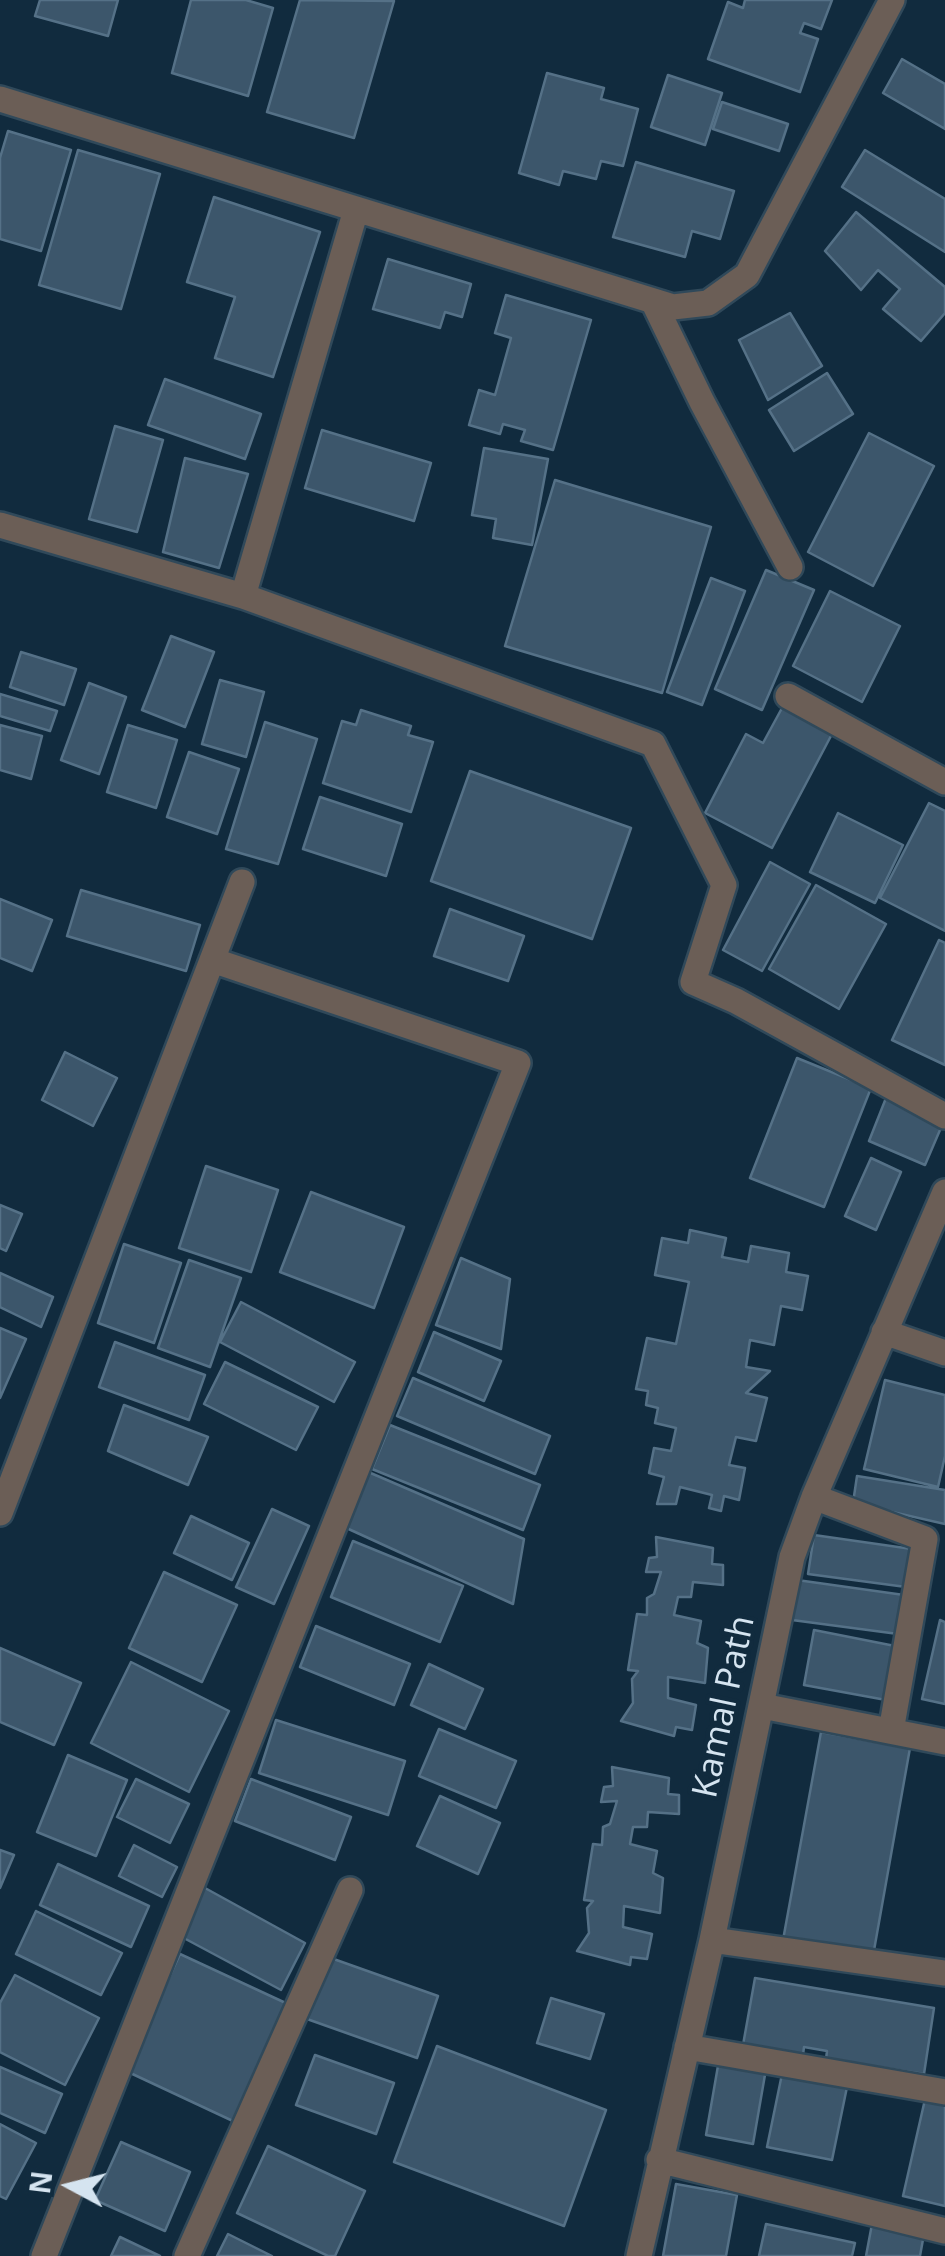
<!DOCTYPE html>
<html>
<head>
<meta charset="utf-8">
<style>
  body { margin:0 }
  #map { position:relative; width:945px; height:2256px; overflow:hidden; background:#112b3e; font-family:"Open Sans",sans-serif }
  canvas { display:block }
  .north { position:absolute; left:20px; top:2136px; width:100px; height:100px; -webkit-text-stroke:8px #112b3e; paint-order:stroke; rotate:277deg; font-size:28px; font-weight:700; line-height:40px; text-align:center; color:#d5e4f0 }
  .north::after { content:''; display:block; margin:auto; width:35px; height:45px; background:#d5e4f0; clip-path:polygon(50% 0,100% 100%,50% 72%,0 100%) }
</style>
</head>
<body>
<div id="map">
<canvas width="945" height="2256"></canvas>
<div class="north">N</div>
</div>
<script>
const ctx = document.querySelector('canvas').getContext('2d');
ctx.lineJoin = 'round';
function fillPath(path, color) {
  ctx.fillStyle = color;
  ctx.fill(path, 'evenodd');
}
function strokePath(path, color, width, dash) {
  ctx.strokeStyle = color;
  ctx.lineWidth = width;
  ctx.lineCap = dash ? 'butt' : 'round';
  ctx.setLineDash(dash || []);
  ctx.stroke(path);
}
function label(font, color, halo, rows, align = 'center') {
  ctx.font = font + ' "Open Sans",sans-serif';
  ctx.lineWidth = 9;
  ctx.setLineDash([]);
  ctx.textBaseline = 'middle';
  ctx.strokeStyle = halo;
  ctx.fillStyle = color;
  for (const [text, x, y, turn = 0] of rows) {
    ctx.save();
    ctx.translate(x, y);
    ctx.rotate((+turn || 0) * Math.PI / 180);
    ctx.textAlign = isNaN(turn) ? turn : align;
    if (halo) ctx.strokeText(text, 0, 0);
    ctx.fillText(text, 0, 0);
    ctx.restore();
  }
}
const building = new Path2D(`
  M40,0H118L108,36L35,16Z
  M191,0H246L273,8L248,96L172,73Z
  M300,0L394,1L354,138L267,112Z
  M745,0H832L821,29L804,23L800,33L818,39L800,92L708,59L728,2L743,8Z
  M902,59L945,84V129L883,93Z
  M547,73L604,88L601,99L638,109L623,166L601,161L596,179L563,171L559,185L519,173Z
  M668,75L722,93L705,145L651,127Z
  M722,102L788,124L779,151L713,129Z
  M8,131L71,150L41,251L0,239V158Z
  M78,150L160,174L121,309L39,285Z
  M865,150L945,199V252L842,187Z
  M636,162L734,191L720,239L692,231L685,257L613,237Z
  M214,197L320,232L273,377L215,358L235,297L187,282Z
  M856,212L945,287V313L921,341L883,309L900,289L878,270L861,290L825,251Z
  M388,259L471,284L462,317L445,312L440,328L373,309Z
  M506,295L591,320L553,450L521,441L525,430L503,424L500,434L469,425L479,390L495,395L511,338L495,333Z
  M790,313L822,366L768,400L739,340Z
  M827,373L853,414L794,451L769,410Z
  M165,379L261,414L245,459L148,425Z
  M115,426L163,440L137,532L89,519Z
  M322,430L431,463L414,521L305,488Z
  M869,433L934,466L873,586L808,552Z
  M484,448L548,459L532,545L493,538L496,519L472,515Z
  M185,458L248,474L219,568L163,552Z
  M555,480L711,527L662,693L505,646Z
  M766,570L814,590L762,710L715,689Z
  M711,578L745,591L702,705L667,692Z
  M830,591L900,626L862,702L793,666Z
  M171,636L214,652L185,727L142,710Z
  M21,652L76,669L64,705L10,687Z
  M220,680L264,692L246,757L202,744Z
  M89,683L126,697L99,774L61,760Z
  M0,694L57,711L50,731L0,716Z
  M782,708L832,734L772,848L705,813L746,734L763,743Z
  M361,710L411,726L408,735L433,742L411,812L323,783L342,721L356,725Z
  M265,722L317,739L278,864L226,849Z
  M0,725L42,736L31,779L0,770Z
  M128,725L177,740L156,808L107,792Z
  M189,752L239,769L217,834L167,817Z
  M470,771L631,828L592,939L431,881Z
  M320,797L402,824L386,876L303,849Z
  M929,803L945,811V931L880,898Z
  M838,813L903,845L875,903L810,872Z
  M770,862L810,884L762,971L723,950Z
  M816,885L886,924L839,1009L769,969Z
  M81,890L200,925L186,971L67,936Z
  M0,899L52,920L32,971L0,958Z
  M450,909L524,936L508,981L434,956Z
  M939,940L945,943V1065L892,1040Z
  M65,1052L117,1078L93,1126L42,1100Z
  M797,1058L871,1088L824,1207L750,1178Z
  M886,1098L943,1123L925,1165L869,1141Z
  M871,1158L901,1172L876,1230L845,1216Z
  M206,1166L278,1190L251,1272L179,1248Z
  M311,1192L404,1227L374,1308L280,1272Z
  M0,1205L22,1214L6,1251L0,1248Z
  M690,1230L726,1238L722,1257L748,1262L751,1246L789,1253L786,1272L808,1276L802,1310L781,1306L774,1345L750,1340L746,1367L770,1371L746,1393L767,1398L756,1441L736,1437L729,1465L745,1468L739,1500L724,1496L721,1511L709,1508L712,1495L680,1487L676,1504H657L664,1477L649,1473L654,1448L671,1451L676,1428L655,1423L658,1408L646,1405L648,1391L636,1389L647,1338L676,1344L689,1282L655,1275L662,1238L688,1243Z
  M124,1244L181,1263L154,1343L98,1323Z
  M461,1258L510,1279L501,1349L436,1325Z
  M189,1260L241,1278L210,1367L158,1348Z
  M0,1273L53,1297L41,1327L0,1307Z
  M241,1302L355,1362L334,1402L220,1342Z
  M0,1328L26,1339L0,1398Z
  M434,1332L501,1361L484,1401L418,1372Z
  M115,1342L205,1375L189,1420L99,1387Z
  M225,1362L318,1407L296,1450L204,1404Z
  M413,1378L550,1436L535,1474L397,1416Z
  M885,1380L945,1395V1456L938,1487L864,1469Z
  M124,1405L208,1437L188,1485L108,1451Z
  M390,1425L540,1485L523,1530L372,1469Z
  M366,1471L524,1539L513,1604L342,1526Z
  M857,1476L945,1490V1524L853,1503Z
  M272,1509L309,1526L274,1604L236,1587Z
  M191,1516L249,1543L232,1580L174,1553Z
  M814,1535L912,1549L906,1587L808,1574Z
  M656,1537L713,1548L712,1564L723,1565V1585L693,1582L691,1597H678L674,1615L701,1621L697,1643L708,1648L705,1683L668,1677V1698L696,1705L692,1730L676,1727L674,1736L621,1721L633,1703L632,1679L638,1671L628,1670L637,1614L647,1615V1598L654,1594L661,1572H646L649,1558L657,1557Z
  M353,1541L463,1586L440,1642L331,1597Z
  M164,1572L237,1605L202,1682L129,1648Z
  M797,1580L904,1595L898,1634L792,1620Z
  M940,1620L945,1622V1704L922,1699Z
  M316,1626L410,1664L394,1705L300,1667Z
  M814,1630L895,1646L886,1700L804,1685Z
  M0,1648L81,1683L54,1745L0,1722Z
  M131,1662L229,1711L189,1792L91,1743Z
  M429,1664L483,1689L465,1729L411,1705Z
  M276,1720L405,1761L388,1815L259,1773Z
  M439,1729L516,1761L496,1808L419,1776Z
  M821,1732L910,1748L873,1956L783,1940Z
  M68,1755L127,1780L96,1856L37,1832Z
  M612,1767L669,1778L668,1794L679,1795V1814L648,1812L647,1827H633L630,1844L657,1851L653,1873L663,1878L660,1913L624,1906L623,1927L652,1934L647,1959L631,1957L630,1965L577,1951L589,1933L587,1908L593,1901L584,1900L593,1844L602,1845L603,1827L610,1824L617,1801L601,1802L604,1787L613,1786Z
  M136,1779L189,1804L170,1843L117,1817Z
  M251,1779L351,1817L335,1860L235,1821Z
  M440,1796L500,1823L478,1874L417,1846Z
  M134,1845L177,1867L162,1897L119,1876Z
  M0,1850L14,1855L0,1888Z
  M58,1864L149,1906L131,1947L40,1905Z
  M205,1888L305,1943L281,1990L180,1936Z
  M36,1911L122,1953L101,1995L16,1954Z
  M180,1954L290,2005L235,2122L126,2071Z
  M328,1957L438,1996L417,2058L307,2019Z
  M15,1975L99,2018L65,2085L0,2052V2003Z
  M755,1978L934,2008L924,2074L826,2059L827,2051L804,2047L803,2055L743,2045Z
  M551,1998L604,2014L590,2059L537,2043Z
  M437,2046L606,2110L564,2226L394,2162Z
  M315,2055L394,2083L376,2134L296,2105Z
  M719,2060L766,2069L753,2144L706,2135Z
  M0,2067L62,2094L45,2133L0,2113Z
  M782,2074L847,2087L832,2160L767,2147Z
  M926,2095L945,2099V2206L903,2196Z
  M0,2124L36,2143L6,2199L0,2196Z
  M121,2142L190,2172L165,2231L95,2200Z
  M268,2146L365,2191L335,2256H328L237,2213Z
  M676,2184L737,2195L726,2256H663Z
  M766,2224L855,2243L852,2256H759Z
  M872,2224L924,2234L920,2256H866Z
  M228,2234L272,2256H217Z
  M120,2237L160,2256H111Z`);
fillPath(building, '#3c566b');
strokePath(building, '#557187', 2.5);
const street = new Path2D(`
  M0,99L673,307L708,303L747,275L892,0
  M653,301L702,402L790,567
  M0,525L243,596L653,744L724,885L693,982L736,1001L945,1116
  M243,596L356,210
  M788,696L945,782
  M884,1332L945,1353
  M814,1497L925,1539L891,1731
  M0,1513L242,882
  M762,1706L945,1742
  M712,1940L945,1973
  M687,2047L945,2092
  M659,2160L945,2231
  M44,2256L518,1063L212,960
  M187,2256L350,1890
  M639,2256L712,1940L792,1557L814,1497L945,1192`);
strokePath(street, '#30495a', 30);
strokePath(street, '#6b5e56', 25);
label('35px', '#d5e4f0', '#112b3e', [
  ["Kamal Path",725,1707,-78]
]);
</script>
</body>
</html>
